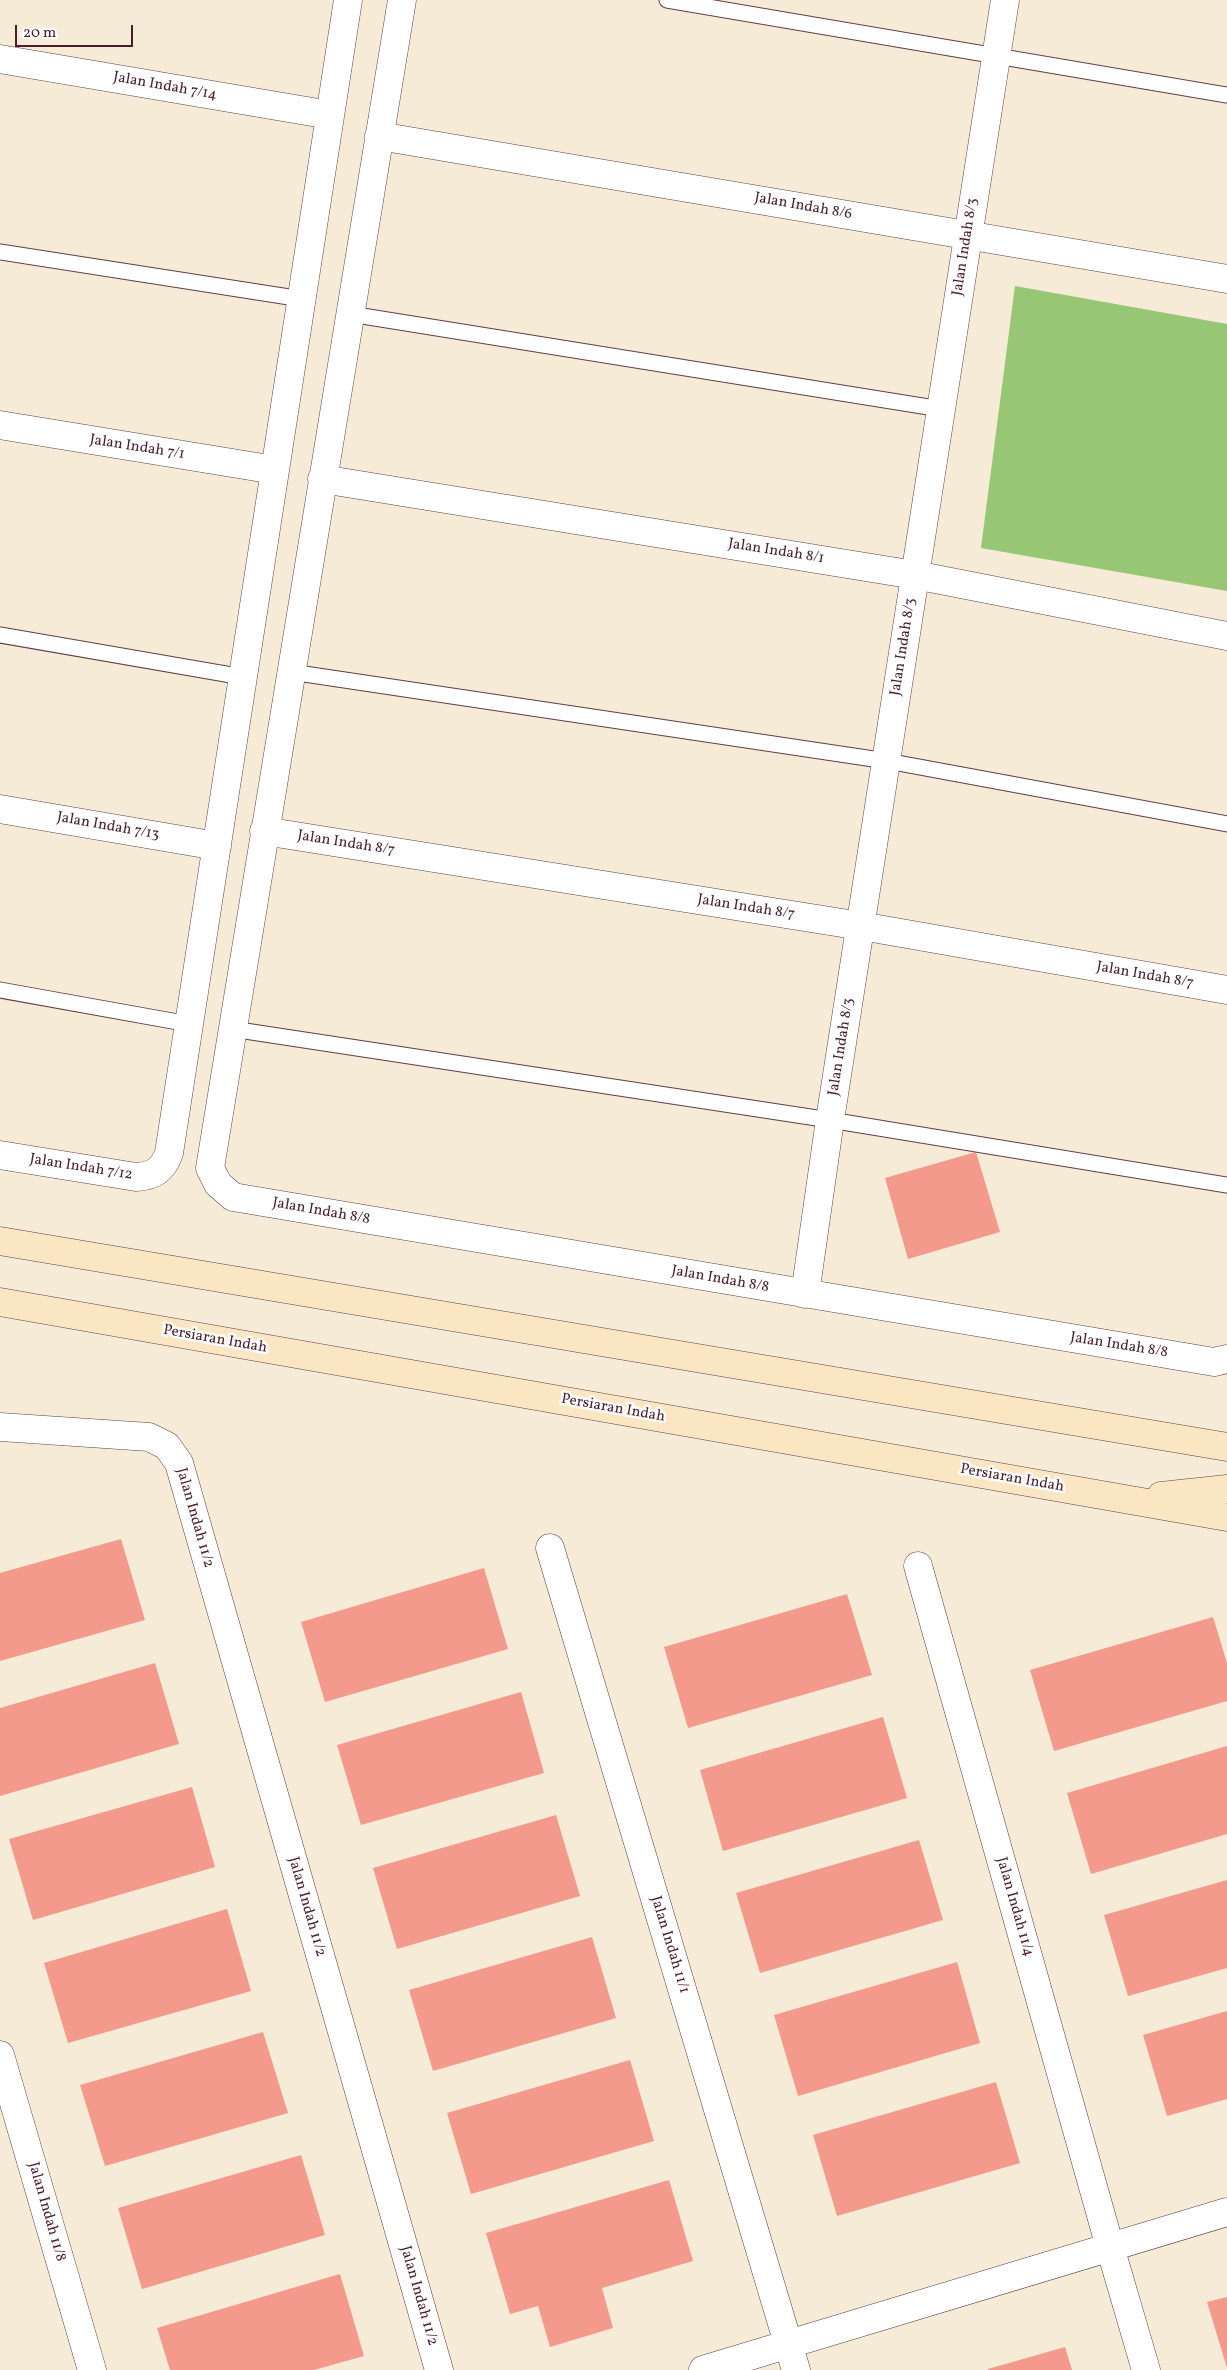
<!DOCTYPE html>
<html>
<head>
<meta charset="utf-8">
<style>
  body { margin:0 }
  #map { position:relative; width:1227px; height:2370px; overflow:hidden; background:#f5ebd7; font-family:Vollkorn,serif }
  canvas { display:block }
  .scale { position:absolute; left:15px; top:25px; width:118px; height:22px; box-sizing:border-box; border:2px solid #4a1f2b; border-top:0; padding-left:6px; font-size:15px; line-height:18px; white-space:nowrap; color:#4a1f2b; -webkit-text-stroke:4px #fff; paint-order:stroke }
</style>
</head>
<body>
<div id="map">
<canvas width="1227" height="2370"></canvas>
<div class="scale">20 m</div>
</div>
<script>
const ctx = document.querySelector('canvas').getContext('2d');
ctx.lineJoin = 'round';
function fillPath(path, color) {
  ctx.fillStyle = color;
  ctx.fill(path, 'evenodd');
}
function strokePath(path, color, width, dash) {
  ctx.strokeStyle = color;
  ctx.lineWidth = width;
  ctx.lineCap = dash ? 'butt' : 'round';
  ctx.setLineDash(dash || []);
  ctx.stroke(path);
}
function label(font, color, halo, rows, align = 'center') {
  ctx.font = font + ' Vollkorn,serif';
  ctx.lineWidth = 5;
  ctx.setLineDash([]);
  ctx.textBaseline = 'middle';
  ctx.strokeStyle = halo;
  ctx.fillStyle = color;
  for (const [text, x, y, turn = 0] of rows) {
    ctx.save();
    ctx.translate(x, y);
    ctx.rotate((+turn || 0) * Math.PI / 180);
    ctx.textAlign = isNaN(turn) ? turn : align;
    if (halo) ctx.strokeText(text, 0, 0);
    ctx.fillText(text, 0, 0);
    ctx.restore();
  }
}
fillPath(new Path2D(`
  M1015,286L1227,324V591L981,548Z`), '#97c675');
fillPath(new Path2D(`
  M976,1152L1000,1232L908,1259L885,1178Z
  M121,1539L145,1620L0,1661V1573Z
  M484,1568L508,1649L325,1702L301,1622Z
  M847,1594L872,1675L688,1728L664,1647Z
  M1213,1617L1227,1663V1701L1054,1751L1030,1670Z
  M155,1663L179,1744L0,1796V1708Z
  M521,1692L544,1773L361,1825L337,1745Z
  M883,1717L907,1798L723,1851L700,1770Z
  M1227,1746V1834L1091,1874L1067,1793Z
  M192,1787L215,1867L33,1920L9,1839Z
  M556,1815L580,1896L397,1949L373,1868Z
  M919,1840L943,1920L760,1973L736,1893Z
  M1227,1880V1968L1128,1996L1104,1915Z
  M227,1909L251,1991L68,2043L44,1963Z
  M592,1937L616,2018L433,2071L409,1990Z
  M957,1962L980,2043L798,2096L774,2015Z
  M1227,2011V2099L1167,2116L1143,2035Z
  M263,2032L288,2113L105,2166L80,2085Z
  M630,2060L654,2141L471,2194L447,2113Z
  M996,2082L1020,2163L837,2216L813,2135Z
  M301,2155L325,2235L142,2289L118,2208Z
  M669,2180L693,2261L602,2288L613,2328L550,2347L538,2306L510,2314L486,2233Z
  M340,2274L364,2356L314,2370H170L157,2328Z
  M1227,2297V2368L1207,2302Z
  M1065,2347L1072,2370H988V2369Z`), '#f39a8c');
const lane = new Path2D(`
  M667,0L1227,95
  M0,252L302,299
  M350,314L941,409
  M0,635L243,677
  M291,672L887,761L1227,824
  M0,990L189,1024
  M232,1029L830,1120L1227,1185`);
const street = new Path2D(`
  M402,0L210,1168L218,1184L233,1197L1214,1362L1227,1359
  M0,59L330,115
  M379,136L1227,279
  M0,425L275,470
  M322,479L915,575L1227,636
  M0,809L217,846
  M264,831L861,926L1227,990
  M0,1155L136,1177C154,1176 163,1170 169,1153L348,0
  M805,1294L830,1120L1005,0
  M0,1427L149,1437L167,1446L179,1463L439,2370
  M550,1548L796,2370
  M918,1566L1110,2247L1146,2370
  M0,2055L92,2370
  M703,2370L1227,2212`);
const secondary = new Path2D(`
  M0,1241L1227,1447
  M0,1302L1227,1517
  M1161,1496L1227,1489`);
strokePath(lane, '#643e45', 17);
strokePath(street, '#643e45', 29);
strokePath(secondary, '#643e45', 29);
strokePath(lane, '#fff', 15);
strokePath(street, '#fff', 28);
strokePath(secondary, '#fbe6c4', 28);
label('15px', '#4a1f2b', '#fff', [
  ["Jalan Indah 7/14",165,87,10],
  ["Jalan Indah 8/6",803,207,10],
  ["Jalan Indah 8/3",966,247,-81],
  ["Jalan Indah 7/1",137,448,9],
  ["Jalan Indah 8/1",776,552,9],
  ["Jalan Indah 8/3",904,647,-81],
  ["Jalan Indah 7/13",108,827,10],
  ["Jalan Indah 8/7",346,844,9],
  ["Jalan Indah 8/7",746,908,9],
  ["Jalan Indah 8/7",1145,976,10],
  ["Jalan Indah 8/3",842,1047,-81],
  ["Jalan Indah 7/12",81,1168,9],
  ["Jalan Indah 8/8",321,1212,10],
  ["Jalan Indah 8/8",720,1280,10],
  ["Persiaran Indah",215,1340,10],
  ["Jalan Indah 8/8",1119,1346,9],
  ["Persiaran Indah",613,1409,10],
  ["Persiaran Indah",1012,1479,10],
  ["Jalan Indah 11/2",194,1518,74],
  ["Jalan Indah 11/2",306,1907,74],
  ["Jalan Indah 11/4",1014,1907,74],
  ["Jalan Indah 11/1",669,1945,73],
  ["Jalan Indah 11/8",46,2212,74],
  ["Jalan Indah 11/2",418,2296,74]
]);
</script>
</body>
</html>
